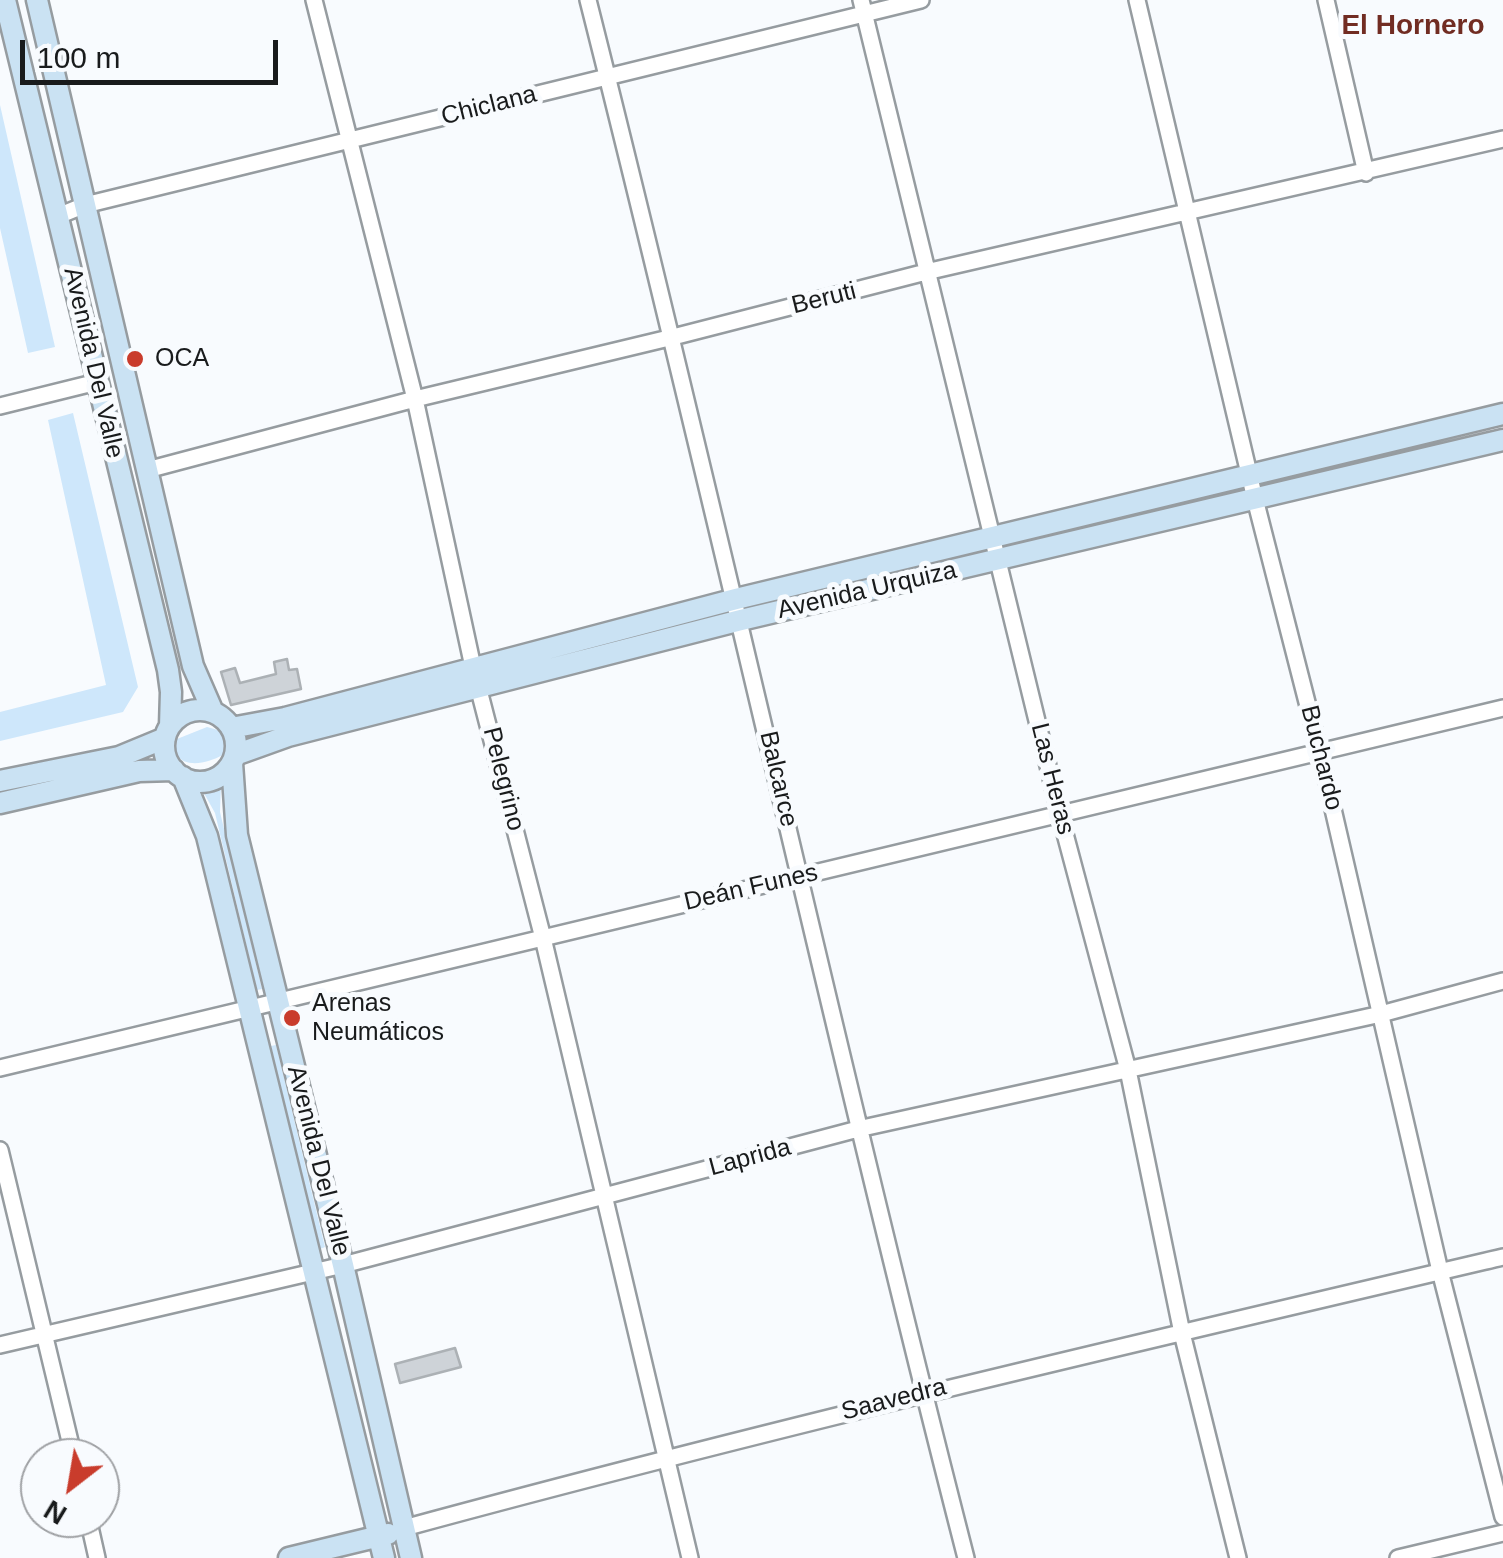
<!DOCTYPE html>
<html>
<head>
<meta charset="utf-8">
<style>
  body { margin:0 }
  #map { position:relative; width:1503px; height:1558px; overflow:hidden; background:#f8fbfe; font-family:Helvetica,sans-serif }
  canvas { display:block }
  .north { position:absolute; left:20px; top:1438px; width:100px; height:100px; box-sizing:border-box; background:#f8fbfe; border:2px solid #9fa1a4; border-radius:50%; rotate:211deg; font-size:28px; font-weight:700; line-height:40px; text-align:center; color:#191b1c }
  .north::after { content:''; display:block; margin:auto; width:35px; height:45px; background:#c93c2c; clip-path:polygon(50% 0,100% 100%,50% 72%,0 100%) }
  .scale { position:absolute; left:20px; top:40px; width:258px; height:45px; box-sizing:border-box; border:5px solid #191b1c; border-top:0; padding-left:12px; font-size:30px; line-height:35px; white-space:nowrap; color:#191b1c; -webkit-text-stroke:8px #f8fbfe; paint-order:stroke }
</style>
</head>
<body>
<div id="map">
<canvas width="1503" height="1558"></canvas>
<div class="north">N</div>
<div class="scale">100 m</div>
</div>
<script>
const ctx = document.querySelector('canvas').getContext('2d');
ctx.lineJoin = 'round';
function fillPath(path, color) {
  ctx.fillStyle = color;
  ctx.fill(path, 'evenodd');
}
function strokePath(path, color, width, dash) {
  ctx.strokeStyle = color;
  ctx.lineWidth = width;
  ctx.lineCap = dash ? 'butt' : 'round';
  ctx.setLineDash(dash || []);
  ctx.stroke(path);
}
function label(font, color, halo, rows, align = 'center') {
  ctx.font = font + ' Helvetica,sans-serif';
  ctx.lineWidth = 10;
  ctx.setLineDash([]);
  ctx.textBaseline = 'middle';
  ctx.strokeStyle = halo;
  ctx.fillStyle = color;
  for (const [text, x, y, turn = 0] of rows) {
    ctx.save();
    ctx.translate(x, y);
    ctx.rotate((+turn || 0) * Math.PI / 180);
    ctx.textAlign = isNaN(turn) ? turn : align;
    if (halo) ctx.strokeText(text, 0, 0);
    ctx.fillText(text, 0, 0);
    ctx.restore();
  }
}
fillPath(new Path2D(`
  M0,105L55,347L28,353L0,228Z
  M73,413L138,687L123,712L0,741V712L106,685L48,420Z
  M207,727C223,730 233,739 223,755C207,763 187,769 175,754L177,739Z
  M221,782L220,812L262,989L257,990L215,813L200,786H214Z
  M276,1045L325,1247L320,1249L271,1046Z`), '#cee7fb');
const building = new Path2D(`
  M287,659L289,670L297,669L301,689L231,705L221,672L235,668L240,683L276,674L274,662Z
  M455,1348L461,1367L400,1383L395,1364Z`);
fillPath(building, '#ced3d8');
strokePath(building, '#acb1b5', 2.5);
const street = new Path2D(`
  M314,0L415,399L473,667L543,938L690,1558
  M588,0C719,518 833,1040 966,1558
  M861,0L1060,815L1128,1070L1182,1333L1238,1558
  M1137,0L1255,499L1320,753L1440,1271L1503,1517
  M1326,0L1366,173
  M58,216L85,205L921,0
  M0,406L97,382
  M147,470L415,399L673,337L926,272L1503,139
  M0,1068L1503,708
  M0,1150L74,1458
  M0,1345L343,1265L858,1129L1381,1014L1503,981
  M88,1518L97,1558
  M404,1528C768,1429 1136,1343 1503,1257
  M1398,1558L1503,1533`);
const secondary = new Path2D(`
  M5,0L168,670L171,692L170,726
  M37,0L193,666L213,712
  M164 746a36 36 0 1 1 72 0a36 36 0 1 1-72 0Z
  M231,728L285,718L736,599L1503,414
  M235,755L288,736L741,620L1503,440
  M232,763L237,835L343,1265L411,1558
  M183,777L207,836L384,1558
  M0,781L119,757L165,738
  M0,803L139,771L174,770
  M289,1558L388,1534`);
strokePath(street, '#969ca0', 20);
strokePath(secondary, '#969ca0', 25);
strokePath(street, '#fff', 15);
strokePath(secondary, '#cae2f3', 20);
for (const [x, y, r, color] of [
  [135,359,10,"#c93c2c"],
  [292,1018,10,"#c93c2c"]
]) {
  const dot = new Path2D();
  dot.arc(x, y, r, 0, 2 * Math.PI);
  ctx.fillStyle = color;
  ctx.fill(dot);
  strokePath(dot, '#f8fbfe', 4);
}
label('25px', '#191b1c', '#f8fbfe', [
  ["Chiclana",489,106,-14],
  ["Beruti",824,299,-14],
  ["Avenida Del Valle",93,363,77],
  ["Avenida Urquiza",867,591,-13],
  ["Buchardo",1321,758,76],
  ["Pelegrino",503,779,76],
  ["Balcarce",778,779,77],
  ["Las Heras",1052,779,76],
  ["Deán Funes",751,888,-13],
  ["Laprida",750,1158,-15],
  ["Avenida Del Valle",318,1161,76],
  ["Saavedra",894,1400,-14]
]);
label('25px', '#191b1c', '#f8fbfe', [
  ["OCA",155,359],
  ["Arenas",312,1004],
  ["Neumáticos",312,1033]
], 'left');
label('bold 28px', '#712c22', '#f8fbfe', [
  ["El Hornero",1413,26]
]);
</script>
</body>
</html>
